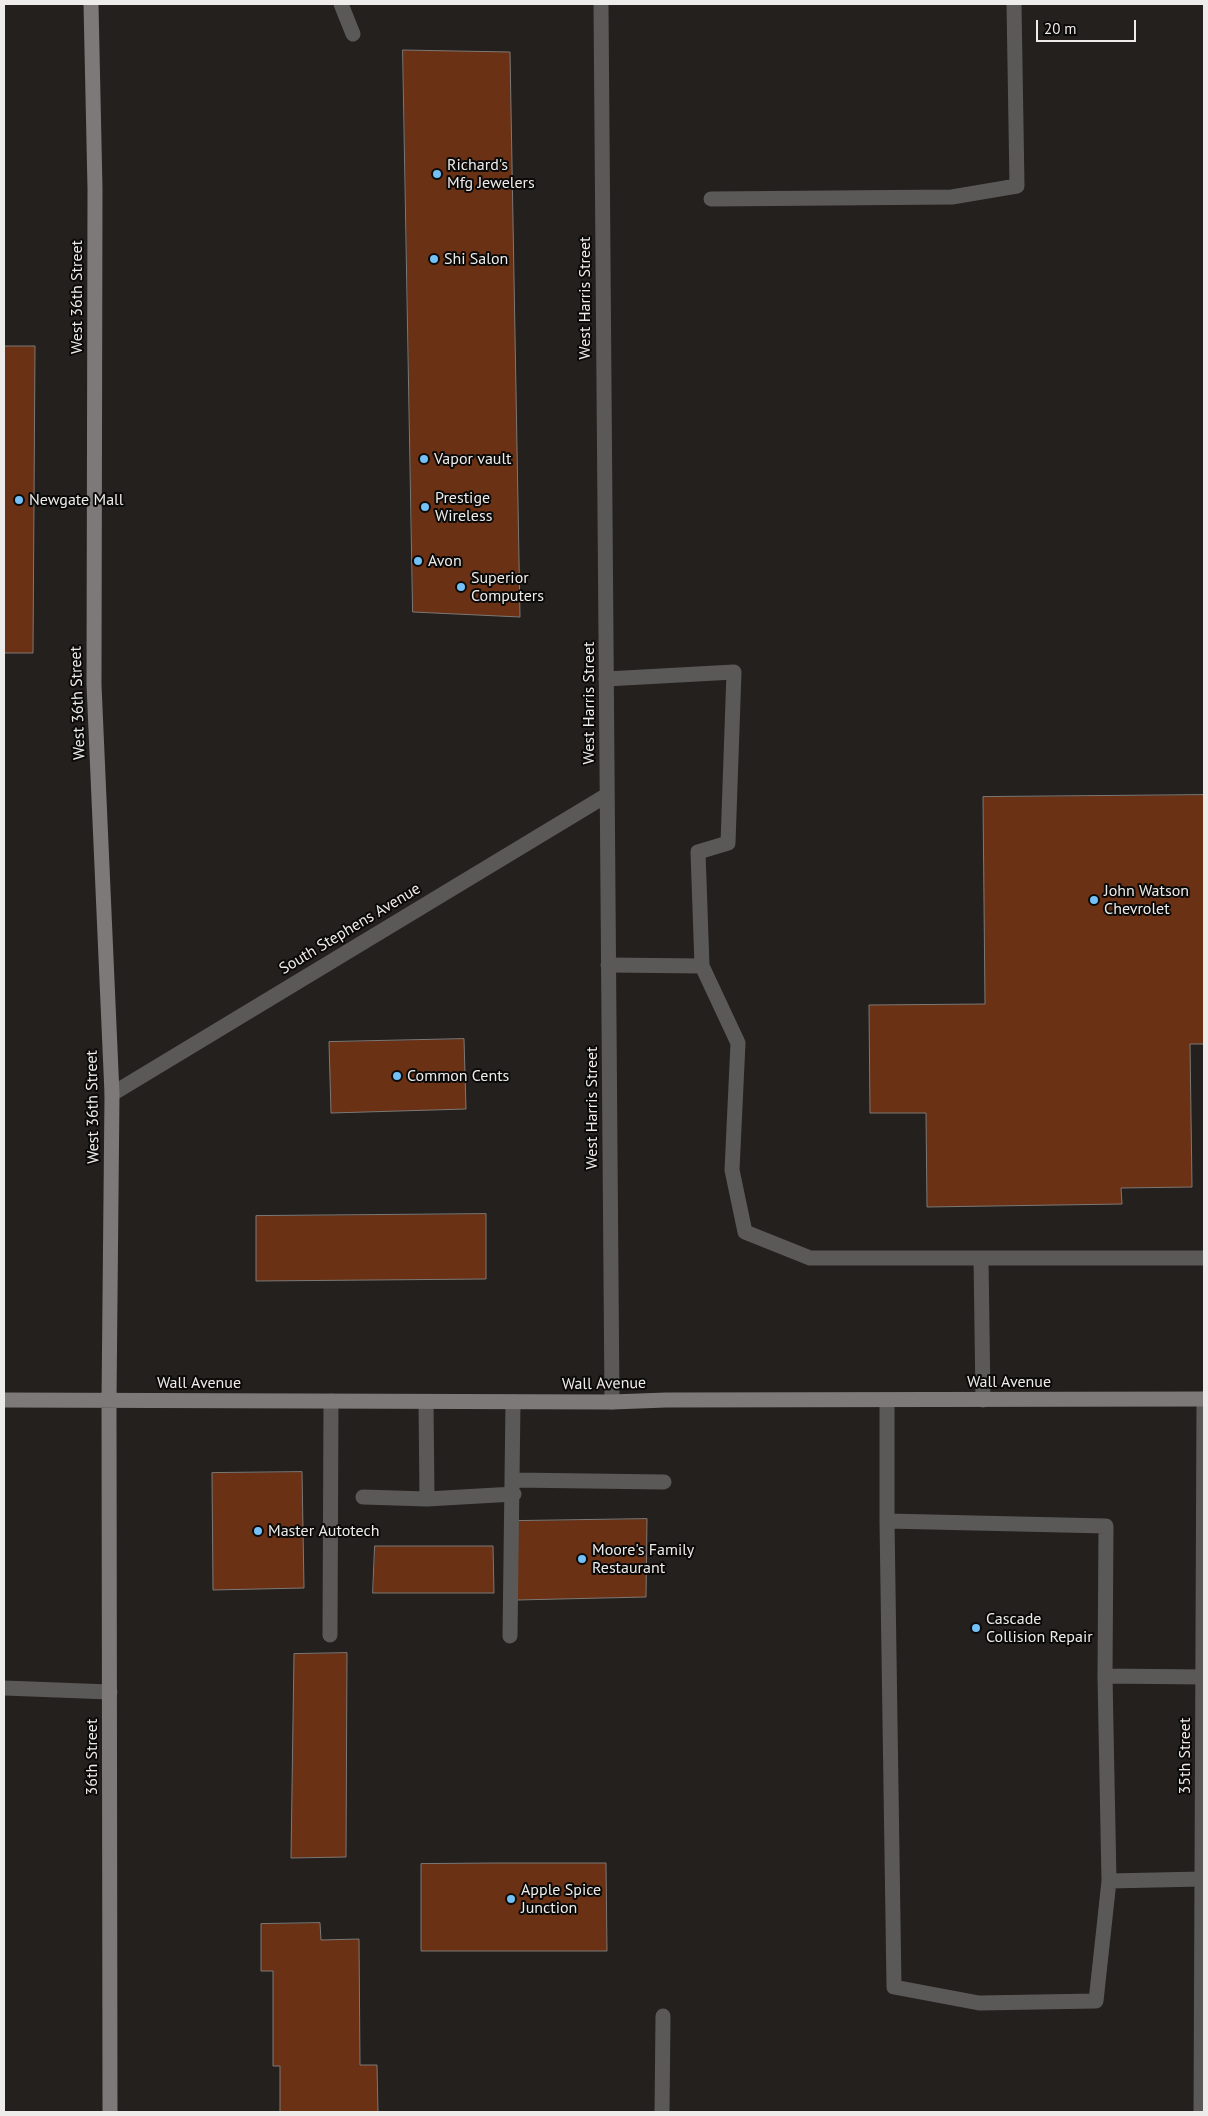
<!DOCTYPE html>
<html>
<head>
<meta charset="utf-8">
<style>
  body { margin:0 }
  #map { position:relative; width:1208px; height:2116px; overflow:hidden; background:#23201e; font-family:"PT Sans",sans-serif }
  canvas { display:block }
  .frame { position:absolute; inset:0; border:5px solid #eeeceb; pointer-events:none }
  .scale { position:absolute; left:1036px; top:20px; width:100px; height:22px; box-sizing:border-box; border:2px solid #eeeceb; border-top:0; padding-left:6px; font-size:15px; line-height:18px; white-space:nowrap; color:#eeeceb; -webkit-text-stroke:4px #0b0a09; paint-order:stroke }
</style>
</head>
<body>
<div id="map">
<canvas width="1208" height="2116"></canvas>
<div class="frame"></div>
<div class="scale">20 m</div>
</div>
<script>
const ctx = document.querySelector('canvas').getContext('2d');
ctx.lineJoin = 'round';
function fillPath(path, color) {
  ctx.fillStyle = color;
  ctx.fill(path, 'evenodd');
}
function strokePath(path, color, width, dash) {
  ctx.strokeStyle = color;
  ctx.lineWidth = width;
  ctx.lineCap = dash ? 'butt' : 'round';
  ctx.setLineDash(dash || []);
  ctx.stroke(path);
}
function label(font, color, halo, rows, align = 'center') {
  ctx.font = font + ' "PT Sans",sans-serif';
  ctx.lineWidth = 4;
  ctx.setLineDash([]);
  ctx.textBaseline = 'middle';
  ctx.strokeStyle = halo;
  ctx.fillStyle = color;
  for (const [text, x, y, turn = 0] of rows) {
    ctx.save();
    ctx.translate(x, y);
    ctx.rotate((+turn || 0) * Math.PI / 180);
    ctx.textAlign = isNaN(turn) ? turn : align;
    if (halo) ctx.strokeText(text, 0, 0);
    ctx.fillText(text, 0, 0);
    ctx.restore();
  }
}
const building = new Path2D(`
  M403,50L510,52L520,617L413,612Z
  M4,346H35L33,653H4Z
  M1204,795V1044H1190L1192,1187L1121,1188L1122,1204L927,1207L926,1113H870L869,1005L985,1004L983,797Z
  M464,1039L466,1109L331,1113L329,1042Z
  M486,1214V1279L256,1281V1216Z
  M302,1472L304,1588L213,1590L212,1473Z
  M647,1519L646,1597L517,1600V1521Z
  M375,1546H493L494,1593H373Z
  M347,1653L346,1857L291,1858L294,1654Z
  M495,1863H606L607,1951H421V1864Z
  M320,1923L321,1940L359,1939L360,2065H377L378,2112H280V2066H273V1971H261V1924Z`);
fillPath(building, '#6a3114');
strokePath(building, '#7c7876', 1);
strokePath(new Path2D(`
  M341,4L353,34
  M711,199L952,197L1017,186L1014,4
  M606,679L734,672L728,843L698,852L702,966L738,1043L732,1170L745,1232L810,1258H1204
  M608,965L702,966
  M981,1258L983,1400
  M887,1400V1521L1106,1526L1105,1676L1203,1677
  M513,1480L664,1482
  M363,1497L427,1499L426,1402
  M427,1499L514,1494
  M887,1521L894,1987L979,2003L1096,2001L1109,1881
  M330,1635L331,1401
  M510,1636L513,1402
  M1105,1676L1109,1881L1202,1879
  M4,1688L110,1692`), '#5b5958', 15);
strokePath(new Path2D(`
  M601,4L612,1402
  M112,1094L607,795
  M662,2112L663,2016
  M1201,2112L1204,1399`), '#5b5958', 15);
strokePath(new Path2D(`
  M91,4L95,189L94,685L112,1094L109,1401L110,2112
  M4,1400L612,1402L666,1400L1204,1399`), '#7c7978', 15);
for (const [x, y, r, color] of [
  [437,174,5,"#73c1f6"],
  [434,259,5,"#73c1f6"],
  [424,459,5,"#73c1f6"],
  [19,500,5,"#73c1f6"],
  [425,507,5,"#73c1f6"],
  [418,561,5,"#73c1f6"],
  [461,587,5,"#73c1f6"],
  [1094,900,5,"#73c1f6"],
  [397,1076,5,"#73c1f6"],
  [258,1531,5,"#73c1f6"],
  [582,1559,5,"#73c1f6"],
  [976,1628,5,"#73c1f6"],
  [511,1899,5,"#73c1f6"]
]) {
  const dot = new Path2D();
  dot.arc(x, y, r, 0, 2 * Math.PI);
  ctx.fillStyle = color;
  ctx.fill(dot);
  strokePath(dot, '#0b0a09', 2);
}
label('16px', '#eeeceb', '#0b0a09', [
  ["Richard's",447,165],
  ["Mfg Jewelers",447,183],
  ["Shi Salon",444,259],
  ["Vapor vault",434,459],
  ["Prestige",435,498],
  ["Wireless",435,516],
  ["Newgate Mall",29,500],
  ["Avon",428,561],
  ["Superior",471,578],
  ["Computers",471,596],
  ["John Watson",1104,891],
  ["Chevrolet",1104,909],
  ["Common Cents",407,1076],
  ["Master Autotech",268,1531],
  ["Moore's Family",592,1550],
  ["Restaurant",592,1568],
  ["Cascade",986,1619],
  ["Collision Repair",986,1637],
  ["Apple Spice",521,1890],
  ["Junction",521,1908]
], 'left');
label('16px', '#eeeceb', '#0b0a09', [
  ["West 36th Street",77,297,-90],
  ["West Harris Street",585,298,-90],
  ["West 36th Street",78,703,-92],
  ["West Harris Street",589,703,-90],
  ["South Stephens Avenue",350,929,-31],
  ["West 36th Street",93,1107,-91],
  ["West Harris Street",592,1108,-90],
  ["Wall Avenue",1009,1382],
  ["Wall Avenue",199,1383],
  ["Wall Avenue",604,1384,-1],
  ["35th Street",1185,1756,-90],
  ["36th Street",92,1757,-90]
]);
</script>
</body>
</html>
